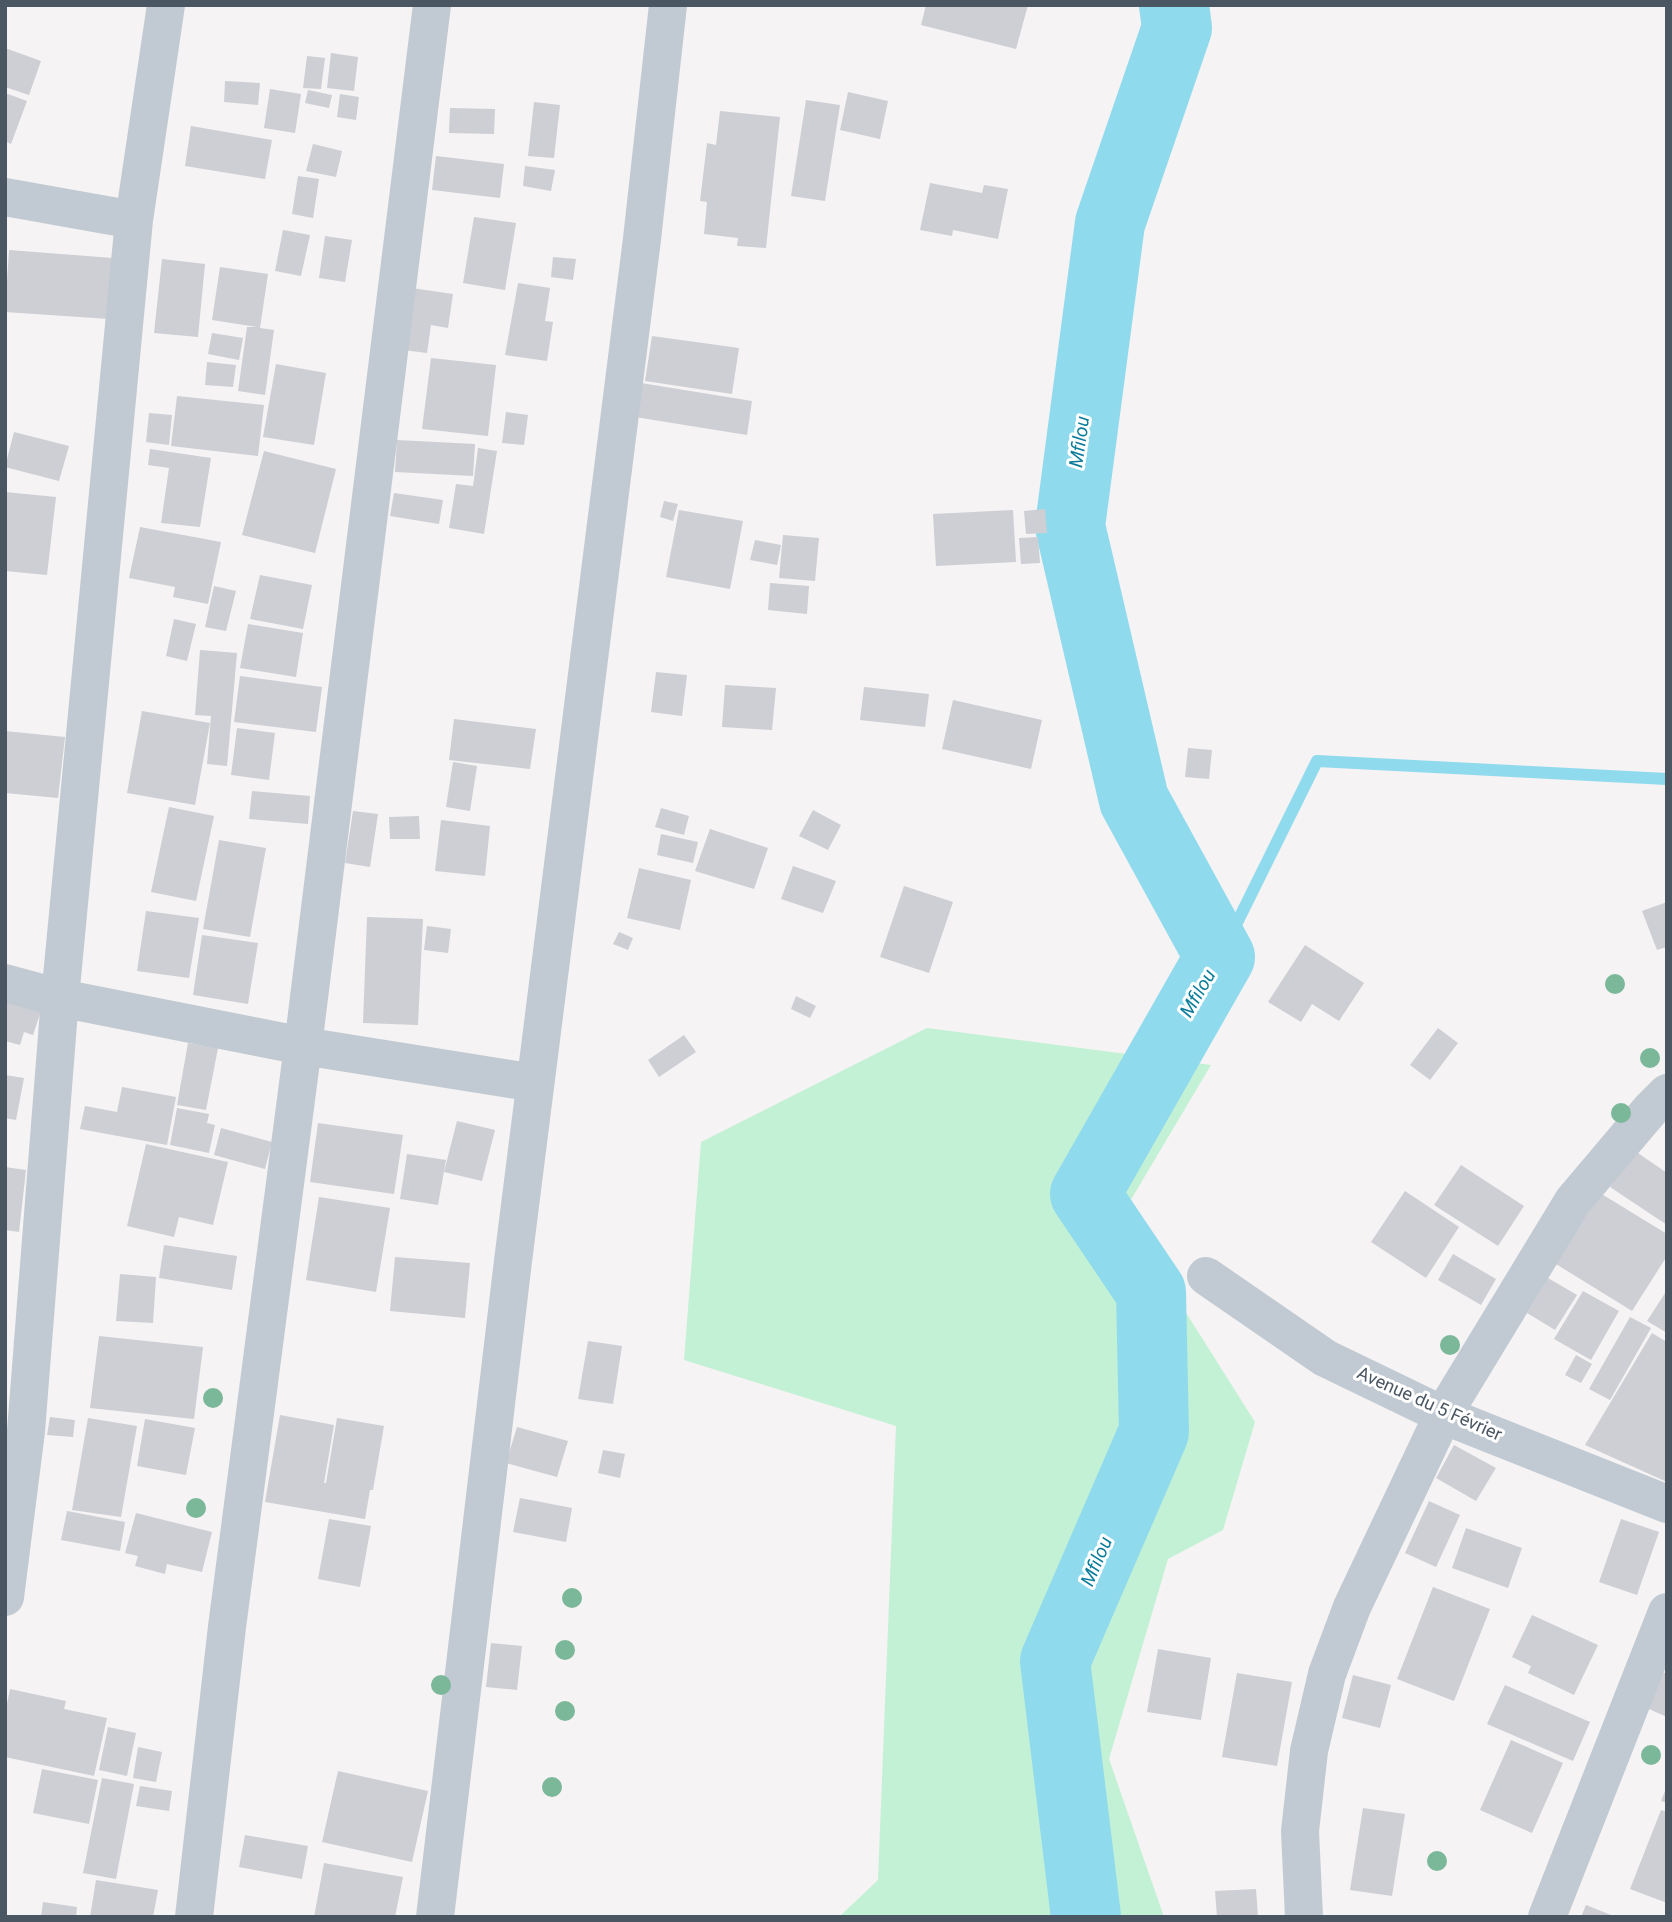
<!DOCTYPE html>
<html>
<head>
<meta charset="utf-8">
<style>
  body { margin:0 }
  #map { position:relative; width:1672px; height:1922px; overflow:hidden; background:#f5f3f3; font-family:Roboto,sans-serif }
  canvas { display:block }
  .frame { position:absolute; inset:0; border:7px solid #4a5661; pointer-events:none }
</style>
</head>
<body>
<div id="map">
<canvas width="1672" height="1922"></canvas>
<div class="frame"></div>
</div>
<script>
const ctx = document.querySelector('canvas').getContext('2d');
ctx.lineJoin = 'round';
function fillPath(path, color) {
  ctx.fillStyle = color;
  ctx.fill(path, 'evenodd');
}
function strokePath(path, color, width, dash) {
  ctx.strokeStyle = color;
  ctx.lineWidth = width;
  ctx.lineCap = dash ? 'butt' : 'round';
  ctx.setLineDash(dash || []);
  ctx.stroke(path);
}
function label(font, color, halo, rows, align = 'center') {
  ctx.font = font + ' Roboto,sans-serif';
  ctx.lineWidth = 6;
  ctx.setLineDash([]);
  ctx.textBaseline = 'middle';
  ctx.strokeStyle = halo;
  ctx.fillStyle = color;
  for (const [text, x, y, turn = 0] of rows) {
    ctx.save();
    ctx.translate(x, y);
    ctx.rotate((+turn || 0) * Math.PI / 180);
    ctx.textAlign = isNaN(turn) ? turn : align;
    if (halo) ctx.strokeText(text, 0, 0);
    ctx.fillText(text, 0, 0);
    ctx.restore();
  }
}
fillPath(new Path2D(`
  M927,1028L1211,1065L1123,1213L1255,1422L1223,1530L1168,1559L1109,1759L1164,1917H839L878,1880L896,1426L684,1360L701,1142Z`), '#c3f1d5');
strokePath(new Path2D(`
  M1220,957L1317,761L1667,779`), '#90daee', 12);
strokePath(new Path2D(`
  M1086,1917L1055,1661L1154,1432L1151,1292L1085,1194L1220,957L1134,800L1070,526L1110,223L1177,28L1174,5`), '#90daee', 70);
fillPath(new Path2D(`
  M926,5H1028L1016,49L921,25Z
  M5,48L41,61L29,95L5,87Z
  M331,53L358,57L354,91L327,88Z
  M307,56L325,58L321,89L303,88Z
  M225,81L260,83L258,105L224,102Z
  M270,89L301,94L295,133L264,128Z
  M308,90L332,95L329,108L305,103Z
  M848,92L888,101L880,139L840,130Z
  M5,93L27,101L11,144L5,141Z
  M340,94L359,97L356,120L337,117Z
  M806,100L840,105L825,201L791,196Z
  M534,102L560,105L554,158L528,156Z
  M450,108L495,109L494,134L449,133Z
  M720,111L780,117L766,248L737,246L738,238L704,234L707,202L700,201L707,143L716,145Z
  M191,126L272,140L265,179L185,166Z
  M313,144L342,151L336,177L306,171Z
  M436,156L504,164L500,198L432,190Z
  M525,166L555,170L551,191L523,186Z
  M298,176L319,179L313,218L292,214Z
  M930,183L982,193L984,185L1008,189L998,239L953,230L952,236L920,230Z
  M474,217L516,223L505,290L463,283Z
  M283,230L310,235L301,276L275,271Z
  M325,236L352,240L345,282L319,278Z
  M9,250L113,258L109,319L5,312Z
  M553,257L576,259L573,280L551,277Z
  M162,259L205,264L198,337L154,333Z
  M220,267L268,274L260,328L274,330L265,395L238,391L247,327H257L212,320Z
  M518,283L550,288L545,321L553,322L547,361L505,355Z
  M412,288L453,294L448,328L431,325L427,353L403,350Z
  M212,333L243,338L239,360L208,354Z
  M652,336L739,348L732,394L645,381Z
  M431,358L496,365L488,436L422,429Z
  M207,362L236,365L233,387L205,385Z
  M276,364L326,373L314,445L263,437Z
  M641,383L752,401L747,435L635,417Z
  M177,396L264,405L258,456L171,446Z
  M506,412L528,415L524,445L502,443Z
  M149,413L172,415L169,445L146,442Z
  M14,432L69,446L59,481L5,467Z
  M397,440L475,444L473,476L395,472Z
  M478,448L497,451L484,534L449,528L456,484L473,486Z
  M150,449L211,458L200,527L161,523L169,468L148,465Z
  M264,451L336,469L315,553L242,535Z
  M5,492L56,497L47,575L5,571Z
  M394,493L443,500L439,524L390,516Z
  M664,501L678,504L673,521L660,517Z
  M1045,509L1047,533L1026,534L1024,511Z
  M679,510L743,521L730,589L666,577Z
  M1013,510L1016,562L936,566L933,514Z
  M140,527L221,542L208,604L173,597L175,587L129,578Z
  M783,535L819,538L815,581L779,578Z
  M1038,537L1040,563L1021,564L1019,538Z
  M755,540L781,545L777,565L750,560Z
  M260,575L312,585L303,629L250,619Z
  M770,583L809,586L807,614L768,610Z
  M214,586L236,591L226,631L205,627Z
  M174,619L196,624L187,661L166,656Z
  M248,624L303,633L296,677L240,668Z
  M200,650L237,653L227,766L207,764L211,716L195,715Z
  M656,672L687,675L682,716L651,712Z
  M240,676L322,687L316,732L234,722Z
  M725,685L776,688L772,730L722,727Z
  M864,687L929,694L925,727L860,720Z
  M953,700L1042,720L1031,769L942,749Z
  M142,711L210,723L195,805L127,793Z
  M454,719L536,729L530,769L449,760Z
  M237,728L275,733L269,780L231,775Z
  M5,731L65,737L58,798L5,793Z
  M1188,748L1212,750L1209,779L1185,777Z
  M453,762L477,766L470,811L446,807Z
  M252,791L310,796L308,824L249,819Z
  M169,807L214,816L196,901L151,892Z
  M661,808L689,816L684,835L655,827Z
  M813,810L841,825L828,850L799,836Z
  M353,811L378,814L370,867L345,863Z
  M419,816L420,839H390L389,817Z
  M441,820L490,826L485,876L435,871Z
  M710,829L768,848L754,889L695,871Z
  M661,834L698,842L693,863L657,855Z
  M219,840L266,848L250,937L203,929Z
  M793,866L836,881L823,913L781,899Z
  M639,868L691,880L680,930L627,918Z
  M904,886L953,902L929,973L880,957Z
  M1667,902V947L1657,950L1642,911Z
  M146,911L199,918L189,978L137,971Z
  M367,917L423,919L418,1025L363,1023Z
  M427,926L451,929L448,953L424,950Z
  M619,932L633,938L628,950L613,944Z
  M202,935L258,943L248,1004L193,995Z
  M1305,945L1364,983L1339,1021L1312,1004L1301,1022L1268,1002Z
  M9,994L43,1005L33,1035L24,1032L20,1045L5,1041V1005Z
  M796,996L816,1006L810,1018L791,1009Z
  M1438,1028L1458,1043L1430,1080L1410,1065Z
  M684,1035L696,1052L659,1077L648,1060Z
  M188,1043L218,1048L206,1110L177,1105Z
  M5,1075L24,1078L16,1120L5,1118Z
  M122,1087L176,1097L167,1145L80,1129L85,1106L117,1112Z
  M177,1108L209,1114L207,1123L215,1125L209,1153L170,1145Z
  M457,1121L495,1130L482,1181L444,1172Z
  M318,1123L403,1135L394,1194L310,1182Z
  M221,1128L272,1142L265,1169L214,1155Z
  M146,1144L228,1162L213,1225L179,1217L174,1237L127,1226Z
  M1635,1151L1667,1173V1225L1610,1187Z
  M407,1154L446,1160L438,1205L400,1199Z
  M1461,1165L1524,1206L1498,1246L1434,1205Z
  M5,1167L26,1170L19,1232L5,1230Z
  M1405,1191L1459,1227L1426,1278L1371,1242Z
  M1600,1193L1667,1234V1256L1632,1311L1556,1264Z
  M319,1197L390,1208L376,1292L306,1280Z
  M164,1245L237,1256L232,1290L159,1278Z
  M1453,1254L1496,1279L1481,1305L1438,1280Z
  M395,1257L470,1263L465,1318L390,1311Z
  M120,1274L156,1277L153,1323L116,1321Z
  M1548,1278L1577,1295L1555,1330L1527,1313Z
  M1667,1290V1333L1647,1321Z
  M1583,1291L1619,1311L1591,1360L1554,1339Z
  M1630,1317L1651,1328L1610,1400L1589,1389Z
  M1652,1333L1667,1342V1482L1585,1445Z
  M99,1336L203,1347L194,1419L90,1408Z
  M588,1341L622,1346L613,1404L578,1399Z
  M1576,1355L1592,1364L1581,1383L1565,1375Z
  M280,1415L334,1425L324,1483H326L337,1418L384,1426L373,1490H370L365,1519L265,1502Z
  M50,1417L75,1420L73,1437L47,1435Z
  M88,1418L137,1426L121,1517L72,1510Z
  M145,1419L195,1428L186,1475L137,1466Z
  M517,1427L568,1441L557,1477L506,1463Z
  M1454,1445L1496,1468L1476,1501L1436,1478Z
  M603,1450L625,1454L620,1478L598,1473Z
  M520,1498L572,1508L566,1542L513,1532Z
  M1429,1501L1460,1515L1436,1567L1405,1553Z
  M67,1511L125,1522L120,1551L61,1540Z
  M136,1513L212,1532L202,1572L167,1564L165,1574L135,1566L138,1556L125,1553Z
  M329,1519L371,1526L360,1587L318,1579Z
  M1621,1519L1659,1532L1637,1595L1599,1582Z
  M1466,1528L1522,1548L1508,1588L1452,1568Z
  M1433,1587L1490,1609L1454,1701L1397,1679Z
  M1532,1615L1598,1645L1574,1695L1528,1673L1531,1666L1512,1657Z
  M491,1643L522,1646L517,1690L486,1687Z
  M1158,1649L1211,1658L1201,1720L1147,1712Z
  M1655,1669L1667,1674V1717L1640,1705Z
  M1237,1673L1292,1682L1277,1766L1222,1757Z
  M1353,1675L1391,1685L1380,1728L1342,1718Z
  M1505,1685L1590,1722L1573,1761L1487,1724Z
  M10,1689L66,1701L64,1709L107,1718L94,1776L5,1757V1713Z
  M108,1727L136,1733L127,1776L99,1770Z
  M1511,1740L1563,1763L1532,1833L1480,1810Z
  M138,1747L162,1752L156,1782L133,1778Z
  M42,1769L98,1780L89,1824L33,1813Z
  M338,1771L428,1791L412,1862L322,1842Z
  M102,1778L134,1784L116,1879L83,1873Z
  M140,1786L172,1791L169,1811L136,1806Z
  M1667,1786V1803L1661,1801Z
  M1363,1808L1405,1814L1392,1896L1350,1890Z
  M1661,1810L1667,1812V1903L1630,1889Z
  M245,1835L308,1846L302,1879L239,1867Z
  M324,1863L403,1877L395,1917H314Z
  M96,1880L158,1890L153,1917H90Z
  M1256,1889L1258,1917H1217L1215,1891Z
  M43,1902L77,1907L76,1917H41Z
  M1586,1905L1616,1917H1581Z`), '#cdcfd5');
strokePath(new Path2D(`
  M5,197L134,220
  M5,983L60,998L303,1046L535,1083
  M1206,1276L1325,1358L1443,1415L1667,1504
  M5,1597L26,1431L60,998L134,220L166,5
  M194,1917L227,1627L303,1046L432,5
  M435,1917L513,1261L642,239L668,5
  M1304,1917L1300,1831L1309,1751L1327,1674L1352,1607L1443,1415L1573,1201L1650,1110L1667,1093
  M1547,1917L1667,1612`), '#c1cad2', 38);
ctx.fillStyle = '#7bb799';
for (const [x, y] of [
  [1615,984],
  [1650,1058],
  [1621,1113],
  [1450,1345],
  [213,1398],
  [196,1508],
  [572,1598],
  [565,1650],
  [441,1685],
  [565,1711],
  [1651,1755],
  [552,1787],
  [1437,1861]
]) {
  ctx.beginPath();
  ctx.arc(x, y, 10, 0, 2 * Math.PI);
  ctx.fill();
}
label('18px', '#4a5661', '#fff', [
  ["Avenue du 5 Février",1429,1405,24]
]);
label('italic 19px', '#0c7c9b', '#fff', [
  ["Mfilou",1081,442,-82],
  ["Mfilou",1199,994,-60],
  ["Mfilou",1098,1562,-67]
]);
</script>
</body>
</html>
